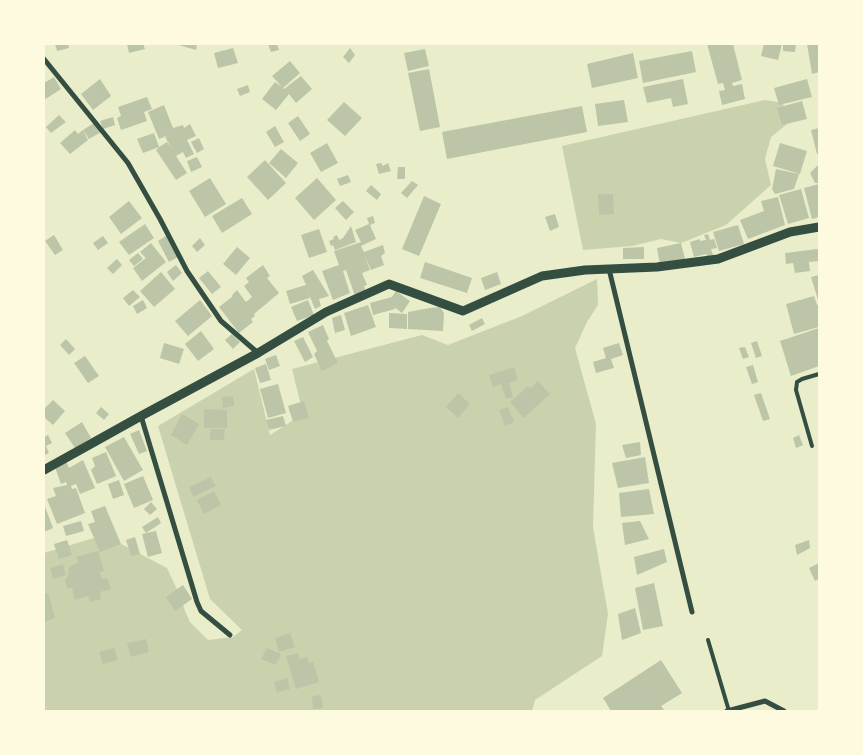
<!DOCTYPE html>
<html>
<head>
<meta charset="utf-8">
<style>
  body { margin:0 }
  #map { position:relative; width:863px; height:755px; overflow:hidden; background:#e9edc9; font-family:"Public Sans",sans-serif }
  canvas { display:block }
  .frame { position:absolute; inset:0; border:45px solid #fefae0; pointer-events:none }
</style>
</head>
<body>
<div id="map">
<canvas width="863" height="755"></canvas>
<div class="frame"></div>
</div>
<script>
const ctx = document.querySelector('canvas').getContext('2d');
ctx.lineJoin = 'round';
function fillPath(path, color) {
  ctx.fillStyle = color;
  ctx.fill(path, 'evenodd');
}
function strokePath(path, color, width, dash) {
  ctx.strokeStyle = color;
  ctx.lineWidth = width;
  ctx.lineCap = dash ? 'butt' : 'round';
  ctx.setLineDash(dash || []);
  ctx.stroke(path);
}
fillPath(new Path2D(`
  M765,100L783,103L787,124L771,137L765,159L771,185L726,225L681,243L661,239L632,246L583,250L562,146Z
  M597,279L598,305L587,322L575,348L596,424L593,527L608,614L602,656L535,700L532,711H44V553L104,535L167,568L181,598L185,611L190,622L208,640L233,637L242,630L210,599L158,426L254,369L270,435L303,414L292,369L422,335L448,345L522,316Z`), '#cad2ad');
fillPath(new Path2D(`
  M55,44H68L69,48L57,51Z
  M127,44H143L145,49L129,53Z
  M175,44H197L196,50Z
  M268,44H277L279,50L271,52Z
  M707,44H733L742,80L732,83L733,86L742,84L745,99L722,105L719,91L725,90L723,83L718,84Z
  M764,44H782L778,60L761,56Z
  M783,44H796L795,52L783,51Z
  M807,44H819V72L812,74Z
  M233,48L238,63L218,68L214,53Z
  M350,48L355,55L349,63L343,57Z
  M425,49L429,66L408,71L404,53Z
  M692,51L696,72L643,83L639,61Z
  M633,53L638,78L592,88L587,64Z
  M290,61L300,73L283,88L284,89L301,76L312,89L296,103L289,94L276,110L262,99L275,82L282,87L272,76Z
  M429,69L440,127L420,131L408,73Z
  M54,77L61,89L44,100V83Z
  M100,79L111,96L93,110L81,94Z
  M683,79L688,104L673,107L671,98L647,103L643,87Z
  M807,79L812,97L779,105L774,88Z
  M248,85L250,92L240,96L237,89Z
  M147,97L152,109L144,112L147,121L121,130L117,118L121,116L118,107Z
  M624,100L628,122L598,126L595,104Z
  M802,101L807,119L782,125L777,108Z
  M344,102L362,118L345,136L327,120Z
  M164,105L173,128L183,125L184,128L190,124L196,136L187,140L194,154L186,158L183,152L176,156L187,173L176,180L156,150L159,147L143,153L137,139L154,133L159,147L167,142L172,149L165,137L171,134L159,139L148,112Z
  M582,106L587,132L447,159L442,132Z
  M59,115L66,122L51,133L46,127Z
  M298,116L310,134L300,141L288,123Z
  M113,117L115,125L103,129L100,121Z
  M94,123L101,132L89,139L83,130L88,140L70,154L60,143L75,130L78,134L83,130Z
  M275,126L284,142L275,147L266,132Z
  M819,128V154H817L811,130Z
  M199,138L204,149L197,153L191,142Z
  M327,143L338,163L321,172L310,153Z
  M780,143L807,151L800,174L773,166Z
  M281,149L298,163L286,178L269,163Z
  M197,157L202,167L191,172L187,161Z
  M265,160L286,183L268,200L247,177Z
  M381,163L383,166L388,163L391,171L379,174L376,164Z
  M819,164V183H815L810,173Z
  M398,167H405V179H397Z
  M776,169L799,174L794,189L775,194L772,189Z
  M348,175L351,182L340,186L337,179Z
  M210,178L226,204L205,217L189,191Z
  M317,178L336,200L314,220L295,198Z
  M412,181L418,185L407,198L401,193Z
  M819,184V217L812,219L804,188Z
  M371,185L381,194L377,200L366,191Z
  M801,189L809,218L788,224L779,195Z
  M598,194H613L614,214L599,215Z
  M424,196L441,204L419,256L402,249Z
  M778,197L785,225L748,239L740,220L764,211L761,201Z
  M242,198L252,214L222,233L212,216Z
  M129,201L142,218L121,234L109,217Z
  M343,201L354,212L346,220L335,208Z
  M555,214L559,227L550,231L545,217Z
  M373,216L375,223L370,225L376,239L361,246L364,252L383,245L385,253L381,256L384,265L371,270L364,254L370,270L362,273L367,285L364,286L366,292L355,296L346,270L343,271L350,293L333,300L322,271L339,265L334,251L361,242L355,230L369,224L367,218Z
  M145,224L154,238L129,255L119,242Z
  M738,225L744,244L719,251L713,232Z
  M351,226L356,242L335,250L333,245L331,246L329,241L334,239L333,237L337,235L339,240L343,238Z
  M319,229L327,252L309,258L301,235Z
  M708,234L710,240L714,239L717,248L711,249L713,255L707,257L706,254L694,257L690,242L700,239V241L706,240L704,235Z
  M54,235L63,250L55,255L45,241Z
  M103,236L108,243L98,250L93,243Z
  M166,236L178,257L169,262L158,241Z
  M200,238L205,245L197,252L192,246Z
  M151,243L166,262L142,281L133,268L146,258L140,252Z
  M681,243L685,259L660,265L657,248Z
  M237,247L250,258L236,275L223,264Z
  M644,247V259H623V248Z
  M818,249L819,261L809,262L810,271L795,273L793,263L786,264L785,253Z
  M138,253L143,259L134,266L129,260Z
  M117,259L122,265L113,274L107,268Z
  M425,262L472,278L467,293L420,278Z
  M176,265L182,273L173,281L167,272Z
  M263,265L270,276L267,278L279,293L254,314L255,316L251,319L253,322L239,333L219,307L233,296L232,295L237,290L246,302L252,297L244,286L249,282L246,278Z
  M313,270L329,296L319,299L321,306L315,309L308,292L310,298L290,304L286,291L306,285L302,276Z
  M208,271L221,287L212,294L199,278Z
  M161,272L175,289L154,307L140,291Z
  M497,272L501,284L485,290L481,278Z
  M819,275V303L811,277Z
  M133,290L140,297L129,306L123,298Z
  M396,291L410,301L402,313L394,307L395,309L373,315L370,303L392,297Z
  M814,296L817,305L819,304V327L794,334L786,304Z
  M143,300L147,308L137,314L133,306Z
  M200,300L212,316L188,336L175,321Z
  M308,300L314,315L297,321L291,307Z
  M368,305L376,327L351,336L344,313Z
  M440,307L444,313L443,331L408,329V312L430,308Z
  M389,313L407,314V329L389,328Z
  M341,315L345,330L335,333L332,318Z
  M482,318L485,324L472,331L469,325Z
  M323,325L329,339L327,341L338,363L322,371L314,354L317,351L308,332Z
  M819,328V366L791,376L780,341Z
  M201,331L214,349L198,361L185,344Z
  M232,334L240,342L233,349L225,340Z
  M303,337L313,357L305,362L294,341Z
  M66,339L75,349L69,355L60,345Z
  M757,341L762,356L756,358L751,343Z
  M164,343L184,349L179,364L160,358Z
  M619,343L623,355L611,359L614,368L596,373L593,362L606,358L603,348Z
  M745,347L749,357L743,359L739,348Z
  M276,355L280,366L269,370L265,359Z
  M85,356L99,376L88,383L74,363Z
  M266,364L271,380L260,383L255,368Z
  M753,365L758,382L752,384L746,367Z
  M514,367L518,380L509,383L513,397L506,399L501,384L493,387L489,375Z
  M538,381L550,394L524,418L510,402L528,386L531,388Z
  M278,384L286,413L268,418L260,389Z
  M458,393L470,404L458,418L446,407Z
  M761,393L770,419L763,421L754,395Z
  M233,396L234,406L223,408L222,397Z
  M53,400L65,411L53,425L44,417V409Z
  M304,401L309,418L293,422L288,406Z
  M101,407L109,414L104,420L96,413Z
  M508,407L514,422L505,426L499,410Z
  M204,409L227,410V428H204Z
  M182,414L199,424L187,445L171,435Z
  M283,416L286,426L269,430L266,420Z
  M82,422L91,438L75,448L65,433Z
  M210,429H225L224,440H210Z
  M139,430L147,451L139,454L130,434Z
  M48,435L52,443L46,446L49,453L45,455L44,437Z
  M799,435L803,445L796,448L793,438Z
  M124,437L143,470L124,481L105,447Z
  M640,442L641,455L626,458L622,445Z
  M106,452L116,476L97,484L91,470L95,466L92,458Z
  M645,457L649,483L618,488L612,463Z
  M83,460L95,488L80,494L76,484L71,486L72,489L76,488L85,513L57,524L47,499L56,496L53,488L67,485L66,482L61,484L55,467L66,461L69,468Z
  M143,476L153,500L134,508L124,484Z
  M211,477L216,486L193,497L189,487Z
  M119,480L124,495L113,499L108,484Z
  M649,489L654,514L621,517L619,493Z
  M214,491L221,505L204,514L197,500Z
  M151,502L157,509L150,515L144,509Z
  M44,504L53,528L44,532Z
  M105,506L121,544L100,552L88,524L95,522L91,511Z
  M158,517L161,523L146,533L142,527Z
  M81,521L84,531L66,536L63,526Z
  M640,521L649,539L625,545L622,523Z
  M156,531L162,553L148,557L142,534Z
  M135,537L140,554L131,556L126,540Z
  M67,540L72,555L59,559L54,544Z
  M809,540L810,548L797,555L795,545Z
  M664,549L667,562L637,575L634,557Z
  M98,551L104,571L100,572L102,579L107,578L111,589L100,592L101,599L90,602L88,596L75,600L72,588L68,589L65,581L68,575L69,567L78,562L76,557Z
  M819,563V579L815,581L809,568Z
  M63,564L66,575L53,579L50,568Z
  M654,583L663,626L643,630L635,588Z
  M183,585L192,599L175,611L166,597Z
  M48,593L55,618L44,622V594Z
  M635,608L641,633L622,640L618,614Z
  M290,633L295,647L279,652L275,638Z
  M146,639L149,652L131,657L127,643Z
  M114,648L118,660L103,664L99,652Z
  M267,648L281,654L276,665L261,659Z
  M298,653L299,659L307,657L309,663L313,661L319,682L296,689L286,656Z
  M661,660L682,693L661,706L665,711H611L603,698Z
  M287,678L290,689L277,692L274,682Z
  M321,695L323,708L313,709L312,696Z`), '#bcc5a7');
strokePath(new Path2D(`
  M812,446L796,390L797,382L802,379L819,374
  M708,640L729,711`), '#344e41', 4);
strokePath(new Path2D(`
  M44,59L128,163L160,219L187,271L221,321L258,353
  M609,269L692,612
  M141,416L197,602L201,611L230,635
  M727,711L765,701L784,711`), '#344e41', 5);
strokePath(new Path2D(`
  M44,470L141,416L258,353L326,312L389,284L463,311L542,276L585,270L657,267L703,261L718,259L790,232L819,227`), '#344e41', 9);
</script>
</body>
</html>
